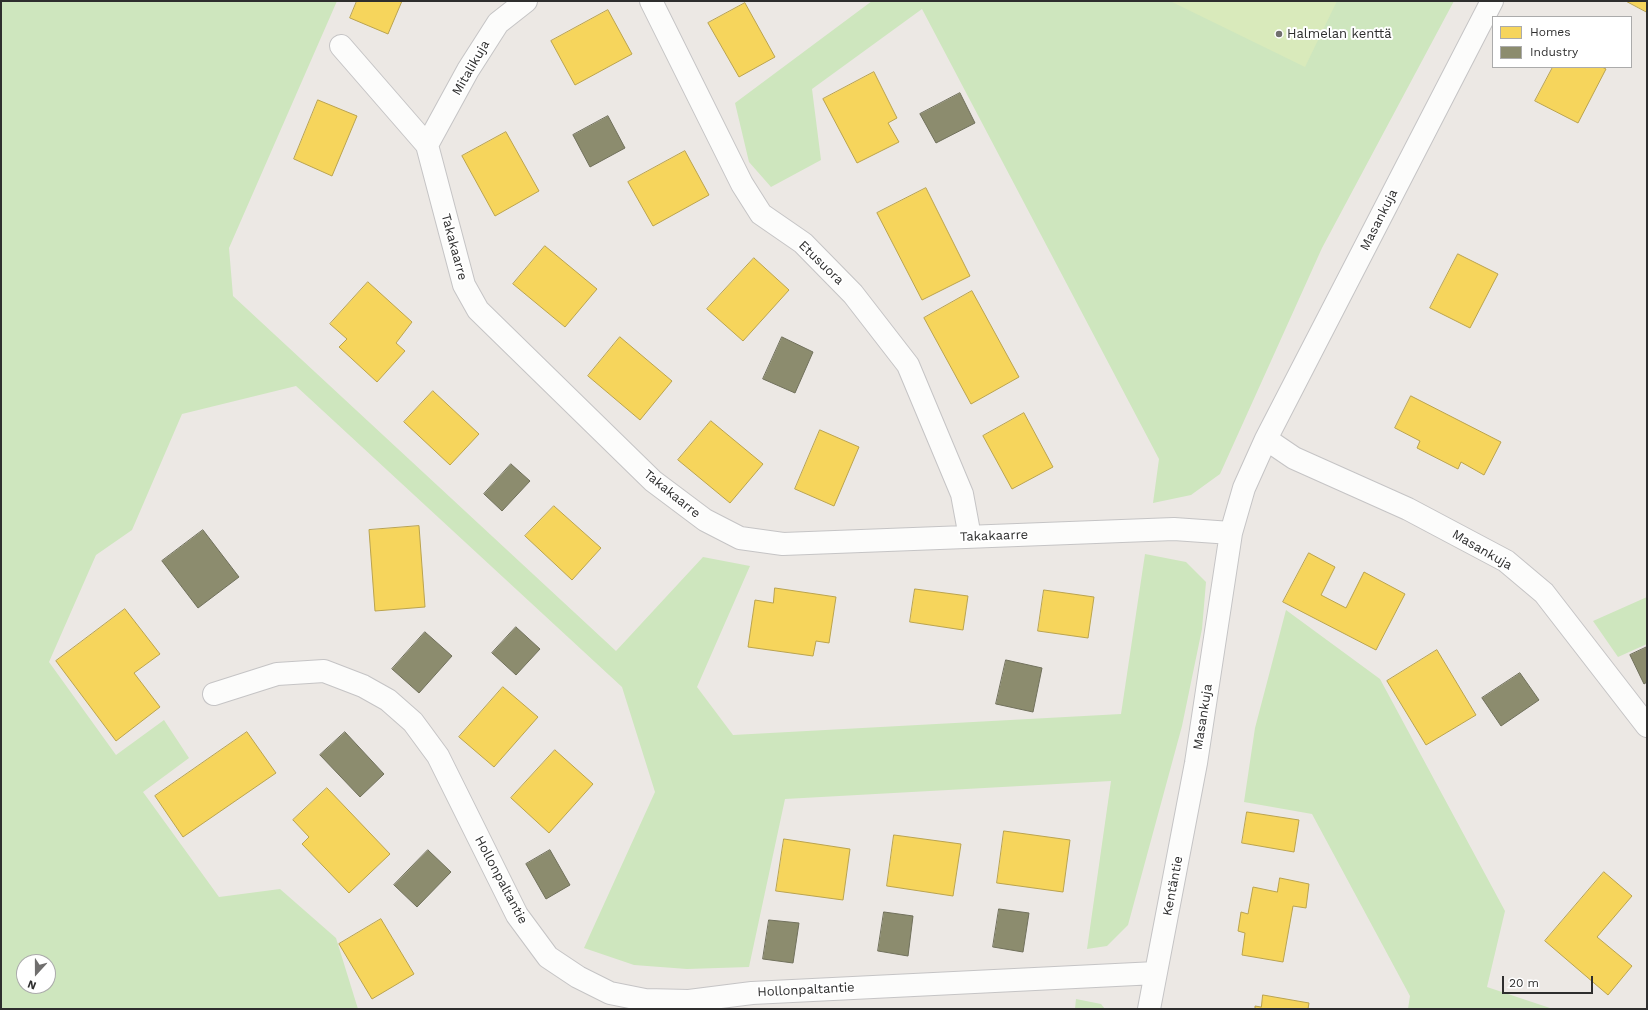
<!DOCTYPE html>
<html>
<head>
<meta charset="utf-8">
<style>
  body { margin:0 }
  #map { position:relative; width:1648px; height:1010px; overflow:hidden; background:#ece8e4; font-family:"Work Sans",sans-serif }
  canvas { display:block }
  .frame { position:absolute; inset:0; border:2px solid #2e2e2e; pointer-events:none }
  .legend { position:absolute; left:1492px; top:16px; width:140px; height:52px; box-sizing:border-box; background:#fff; border:1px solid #ababab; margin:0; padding:5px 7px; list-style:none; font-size:12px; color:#2e2e2e }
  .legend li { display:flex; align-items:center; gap:8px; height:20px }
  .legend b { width:20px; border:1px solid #ababab }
  .north { position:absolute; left:16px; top:954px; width:40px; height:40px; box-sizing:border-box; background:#fff; border:1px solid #ababab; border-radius:50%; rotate:201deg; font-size:11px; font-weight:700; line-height:16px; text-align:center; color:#2e2e2e }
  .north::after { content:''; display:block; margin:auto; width:14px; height:18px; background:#706f6e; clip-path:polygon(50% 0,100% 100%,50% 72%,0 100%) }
  .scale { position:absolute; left:1502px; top:976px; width:91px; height:18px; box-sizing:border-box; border:2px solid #2e2e2e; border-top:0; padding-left:5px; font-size:12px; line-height:14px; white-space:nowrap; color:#2e2e2e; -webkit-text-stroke:3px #fff; paint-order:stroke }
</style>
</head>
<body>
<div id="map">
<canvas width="1648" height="1010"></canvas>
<div class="frame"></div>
<ul class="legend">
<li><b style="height:11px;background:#f6d55c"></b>Homes</li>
<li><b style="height:11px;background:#8c8c6e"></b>Industry</li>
</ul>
<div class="north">N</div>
<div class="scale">20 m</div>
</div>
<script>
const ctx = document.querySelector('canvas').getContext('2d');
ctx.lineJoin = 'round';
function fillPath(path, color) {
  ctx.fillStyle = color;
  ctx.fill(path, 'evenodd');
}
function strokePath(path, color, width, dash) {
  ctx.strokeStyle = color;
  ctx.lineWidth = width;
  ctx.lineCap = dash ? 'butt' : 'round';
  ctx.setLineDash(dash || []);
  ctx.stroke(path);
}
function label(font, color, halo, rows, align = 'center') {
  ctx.font = font + ' "Work Sans",sans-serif';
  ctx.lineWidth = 4;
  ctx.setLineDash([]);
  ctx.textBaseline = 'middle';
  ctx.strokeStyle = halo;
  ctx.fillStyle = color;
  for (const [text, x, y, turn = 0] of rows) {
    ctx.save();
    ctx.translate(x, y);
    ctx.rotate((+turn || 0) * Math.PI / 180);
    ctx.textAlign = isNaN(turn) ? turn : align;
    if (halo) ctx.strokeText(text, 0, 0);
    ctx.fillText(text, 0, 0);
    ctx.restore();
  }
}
fillPath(new Path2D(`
  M1,1H337L229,248L233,296L616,651L703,557L750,566L697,687L733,735L1121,714L1145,554L1186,562L1206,582L1202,629L1182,726L1128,925L1107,946L1087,949L1111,781L785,799L749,967L687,969L634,965L584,948L655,792L622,687L296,386L182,414L132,530L96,555L49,662L116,755L164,720L189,758L143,792L219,897L280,889L336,938L358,1009H1ZM24,962H48V986H24Z
  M872,1H1454L1322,248L1220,474L1191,495L1153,503L1159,459L922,9L812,89L821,160L771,187L749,162L735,103Z
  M1647,597V644L1618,657L1593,621Z
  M1286,610L1380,679L1505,911L1487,987L1553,1009H1408L1410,996L1312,814L1244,802L1255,728Z
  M1076,999L1101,1004L1105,1009H1075Z`), '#cee6be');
fillPath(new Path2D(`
  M1170,1H1337L1305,67Z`), '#d9eabb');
const homes = new Path2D(`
  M357,1H402L388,34L350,18Z
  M1626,1H1647V12Z
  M745,3L775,57L739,77L708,23Z
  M608,10L632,54L575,85L551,41Z
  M1553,67H1602L1606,69L1578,123L1535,101Z
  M874,72L897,118L888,123L899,142L857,163L823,99Z
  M318,100L357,116L332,176L294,159Z
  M506,132L539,191L495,216L462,156Z
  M685,151L709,195L653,226L628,182Z
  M926,188L970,276L922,300L877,213Z
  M545,246L597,289L565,327L513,284Z
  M1458,254L1498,274L1470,328L1430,308Z
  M754,258L789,290L743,341L707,309Z
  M368,282L412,322L396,343L405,351L377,382L339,347L347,339L330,324Z
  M972,291L1019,377L971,404L924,318Z
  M620,337L672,381L640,420L588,376Z
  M433,391L479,434L450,465L404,422Z
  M1411,396L1501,442L1484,475L1461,462L1458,469L1417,448L1420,441L1395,428Z
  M1024,413L1053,467L1012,489L983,436Z
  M711,421L763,464L730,503L678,460Z
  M820,430L859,447L834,506L795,489Z
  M554,506L601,548L572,580L525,536Z
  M419,526L425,607L375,611L369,530Z
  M1309,553L1335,567L1321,595L1346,608L1364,572L1405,594L1376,650L1283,602Z
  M775,588L836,597L829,643L816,641L813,656L748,647L755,600L773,603Z
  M915,589L968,596L963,630L910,622Z
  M1044,590L1094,597L1088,638L1038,631Z
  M125,609L160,654L134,673L160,707L116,741L56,661Z
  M1437,650L1476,715L1426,745L1387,681Z
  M503,687L538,717L494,767L459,737Z
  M247,732L276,773L183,837L155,796Z
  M555,750L593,784L549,833L511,798Z
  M327,788L390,854L349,893L302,844L309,837L293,820Z
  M1247,812L1299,820L1294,852L1242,843Z
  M1004,831L1070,840L1063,892L997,883Z
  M894,835L961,844L953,896L887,886Z
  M784,839L850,849L843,900L776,891Z
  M1604,872L1632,896L1597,937L1632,966L1608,995L1545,941Z
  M1280,878L1309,884L1306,908L1293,906L1283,962L1242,955L1245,933L1238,931L1241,912L1248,914L1253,887L1277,892Z
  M381,919L414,974L372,999L339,944Z
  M1263,995L1309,1003L1308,1009H1255V1006L1261,1007Z`);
fillPath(homes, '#f6d55c');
strokePath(homes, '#baa34e', 1);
const industry = new Path2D(`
  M960,93L975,123L936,143L920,114Z
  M608,116L625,148L590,167L573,135Z
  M782,337L813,352L795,393L763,379Z
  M511,464L530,481L502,511L484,494Z
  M203,530L239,577L198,608L162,561Z
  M516,627L540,649L516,675L492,653Z
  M425,632L452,656L419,693L392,669Z
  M1647,647V682L1644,684L1630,655Z
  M1006,660L1042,668L1033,712L996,704Z
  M1520,673L1539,700L1501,726L1482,698Z
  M345,732L384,774L360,797L320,755Z
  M428,850L451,872L417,907L394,885Z
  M550,850L570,885L546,899L526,864Z
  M999,909L1029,913L1023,952L993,947Z
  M884,912L913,916L908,956L878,951Z
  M769,920L799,923L793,963L763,959Z`);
fillPath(industry, '#8c8c6e');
strokePath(industry, '#70705b', 1);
const minor = new Path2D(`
  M651,1L742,184L761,214L803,243L853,294L908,365L962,494L970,537
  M341,46L427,145L464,285L478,310L653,481L705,520L740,538L783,544L1174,529L1231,533
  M427,145L468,70L498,23L526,1
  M1266,439L1294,458L1408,509L1506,561L1544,593L1647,726
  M214,694L277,674L324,671L363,686L388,700L413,722L438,756L517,915L548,957L578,977L610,993L645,1000L689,1001L752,993L1156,973
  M1149,1009L1196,763L1231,533L1244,488L1266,439L1492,1`);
strokePath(minor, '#c5c4c5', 24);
strokePath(minor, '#fcfcfb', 22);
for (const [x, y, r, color] of [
  [1279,34,4,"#706f6e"]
]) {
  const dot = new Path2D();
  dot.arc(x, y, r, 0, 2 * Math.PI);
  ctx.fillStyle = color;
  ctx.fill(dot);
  strokePath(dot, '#fff', 1.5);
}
label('13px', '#2e2e2e', '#fff', [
  ["Halmelan kenttä",1287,34]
], 'left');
label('13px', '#2e2e2e', '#fff', [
  ["Mitalikuja",471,68,-60],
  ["Masankuja",1379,220,-63],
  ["Takakaarre",454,247,75],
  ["Etusuora",821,263,44],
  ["Takakaarre",672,494,39],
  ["Takakaarre",994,536,-2],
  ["Masankuja",1482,550,30],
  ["Masankuja",1203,717,-81],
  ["Hollonpaltantie",501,880,62],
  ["Kentäntie",1173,886,-79],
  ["Hollonpaltantie",806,990,-3]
]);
</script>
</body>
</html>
